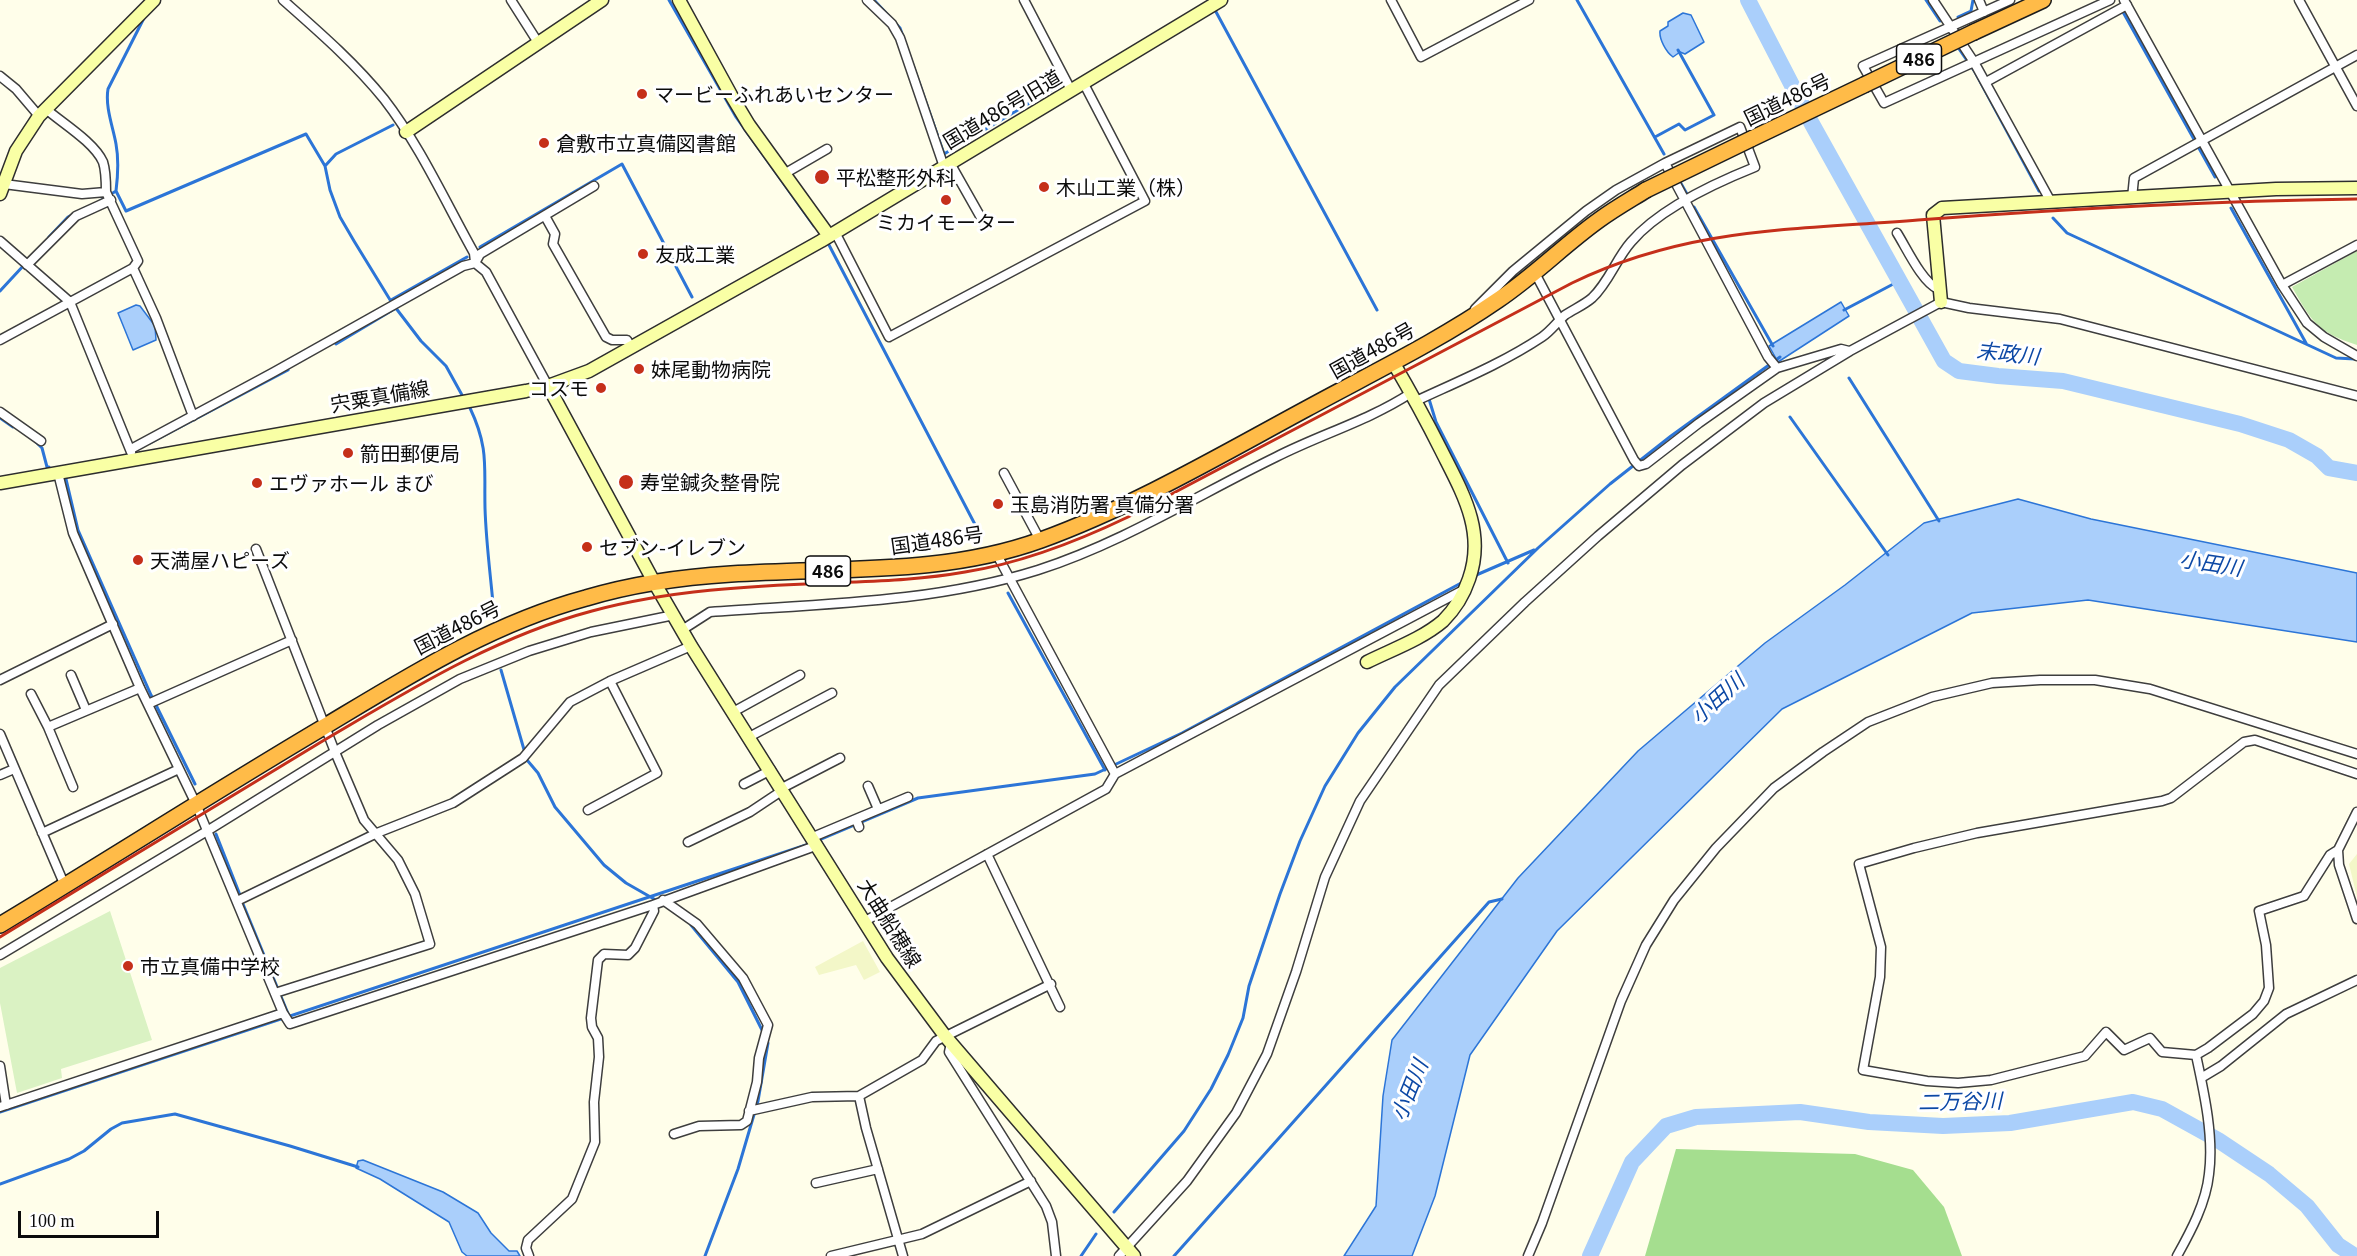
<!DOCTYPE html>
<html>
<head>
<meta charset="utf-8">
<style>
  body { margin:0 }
  #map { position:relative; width:2357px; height:1256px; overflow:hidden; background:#fffeea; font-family:Georgia,serif }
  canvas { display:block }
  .scale { position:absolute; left:18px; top:1211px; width:141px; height:27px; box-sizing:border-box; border:3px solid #0b0b0b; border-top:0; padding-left:8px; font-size:18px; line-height:21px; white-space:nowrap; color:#0b0b0b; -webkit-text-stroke:4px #fff; paint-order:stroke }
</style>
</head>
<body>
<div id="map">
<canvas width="2357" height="1256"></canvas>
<div class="scale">100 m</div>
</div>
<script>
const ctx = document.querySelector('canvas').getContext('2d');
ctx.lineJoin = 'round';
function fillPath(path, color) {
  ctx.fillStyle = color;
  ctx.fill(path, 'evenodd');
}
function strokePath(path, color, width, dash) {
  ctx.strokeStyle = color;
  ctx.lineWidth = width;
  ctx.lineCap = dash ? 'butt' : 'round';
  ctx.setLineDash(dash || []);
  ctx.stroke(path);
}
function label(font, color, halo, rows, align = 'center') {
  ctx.font = font + ' Georgia,"Noto Sans JP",serif';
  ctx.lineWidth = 6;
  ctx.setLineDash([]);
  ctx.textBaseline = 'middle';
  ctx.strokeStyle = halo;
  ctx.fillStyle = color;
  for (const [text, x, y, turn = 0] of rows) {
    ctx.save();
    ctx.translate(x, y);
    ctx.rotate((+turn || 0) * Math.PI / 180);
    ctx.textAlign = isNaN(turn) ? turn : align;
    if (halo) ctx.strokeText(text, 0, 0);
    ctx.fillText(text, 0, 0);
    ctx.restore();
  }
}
fillPath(new Path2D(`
  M2357,854V897L2349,864Z
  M863,941L880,972L864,980L856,965L819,975L815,967Z`), '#f3f7c8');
fillPath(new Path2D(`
  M2357,251V345C2317,332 2312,322 2292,287Z`), '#c5ecb1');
fillPath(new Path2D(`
  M1676,1149L1855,1154L1913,1170L1944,1207L1962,1256H1645Z`), '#a5de8f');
fillPath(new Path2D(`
  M110,911L152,1040L61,1069L62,1078L17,1093L0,1003V968Z`), '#daf2c3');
const water = new Path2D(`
  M1683,13L1691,15L1704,42L1685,54L1680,52L1673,57C1666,52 1659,39 1660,31L1668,26V22Z
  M1841,302L1849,316L1778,362L1769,346Z
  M136,305L140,306L155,326L156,340L133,350L118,313Z
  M2018,499L2091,519L2357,573V642L2088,600L1972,613L1782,709L1557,931L1470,1055L1435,1196L1412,1256H1344L1376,1206L1383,1096L1392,1040L1518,878L1638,751L1765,643L1845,585L1924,523Z
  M363,1160L443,1192L478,1213L491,1233L509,1251H517L520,1256H467L462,1252L449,1222L380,1179L356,1168L358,1161Z`);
fillPath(water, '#aacffb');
strokePath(water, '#2c75d7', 1.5);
strokePath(new Path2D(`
  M669,0L736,117L814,226
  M874,0L900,28L944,154L1053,89
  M1577,0L1664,154
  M1926,0L1940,21
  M1215,10L1377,310
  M2123,12L2215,177
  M1958,17L1971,11L1973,0
  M1957,46L1975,72L2039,191
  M393,125L336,154L325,166L330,190L340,217L354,241L392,303L421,341L446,366L462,395
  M1655,137L1679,124L1685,130L1714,115L1678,50
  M1679,180L1687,194
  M116,191L126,211L306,134L325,166
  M100,201L116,191C118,175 119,160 116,144C113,127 105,107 108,89L144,18
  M1694,207L1773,346
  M2231,208L2306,343
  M2053,218L2067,233L2336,358L2355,359
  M49,237L68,217L85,208
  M829,245L980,534
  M480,247L622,164L692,297
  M0,291L25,264
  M391,300L467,257
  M1844,310L1899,281
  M336,344L396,308
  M1849,378L1939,521
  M1429,399L1436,422L1508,563
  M470,408C489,448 484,467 485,508C486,543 491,579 494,614
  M1790,417L1888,555
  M0,418L13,427
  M36,442L42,448L47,467H49
  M150,443L288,370
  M66,479L78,530L151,695L195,784
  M1474,576L1534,550
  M1008,593L1105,770
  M501,670L527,760L538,773L555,807L604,865L626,883L654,899
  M216,834L240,895
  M821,839L918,798L1095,774L1182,733L1463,582
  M243,904L289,1016
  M691,925L738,982L763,1032
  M0,1112L806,845
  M0,1184L69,1159L84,1151L111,1129L122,1123L175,1114L290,1146L358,1167
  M1114,1212L1184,1131L1211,1089L1228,1055L1243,1018L1249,986L1280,894L1300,841L1325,786L1358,733L1395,687L1538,548L1610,484L1671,436L1780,357
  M705,1256L738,1169L758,1101L768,1043L766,1038
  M1081,1256L1096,1234
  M1174,1256L1489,902L1502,899`), '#2c75d7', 3);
strokePath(new Path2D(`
  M1748,0L1812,124L1944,361L1959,371L1998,376L2063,381L2240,424L2289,440L2317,456L2329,468L2357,473
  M1590,1256L1632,1162L1666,1126L1696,1117L1800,1112L1869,1122L1943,1126L2010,1123L2133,1102L2162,1109L2218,1140L2269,1174L2307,1206L2338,1245L2355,1256`), '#aacffb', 16);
const street = new Path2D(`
  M283,0C318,31 354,62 384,99C419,144 446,203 474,253L475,262
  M511,0L539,44
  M867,0L892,24L900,38L944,167
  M1024,0L1071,90
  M1391,0L1421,57L1529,0
  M1933,0L1974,62L2051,202
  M1979,0L1984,12
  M2010,0L1863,66L1884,103L2110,0
  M2124,0L2282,285L2307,323L2324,337L2357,356
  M2299,0L2357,106
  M0,76L16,89L39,116
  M1986,82L2127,5
  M46,109C62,123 94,142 103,162C106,171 106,182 106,192
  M950,163L984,223
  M1665,163L1768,357L1777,368
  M784,174L827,149
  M2132,198L2134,178L2357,55
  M545,216L555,234L553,244L606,337L612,340H627L631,347
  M835,232L889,337L1145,201L1083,82
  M1897,233C1907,249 1922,282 1938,289
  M0,241L70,302L131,452
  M475,263L486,272L548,386
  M27,265L76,216L111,200
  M133,268L156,318L193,416
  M1535,273L1634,460L1639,466L1646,464L1699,423L1777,368L1841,349L1849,351
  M2282,285L2357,245
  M0,340L133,268L138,261L106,192L82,194L4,184
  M1416,401C1459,381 1503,363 1542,337C1551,331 1557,322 1565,315C1574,309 1584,305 1592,298C1609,282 1616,259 1631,242C1660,208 1715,183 1755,167L1740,127L1665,163L1616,190L1586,211L1513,271L1475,309
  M0,412L41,441
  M131,449L274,372L463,266L475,263L480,254L594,186
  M58,473L73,533L140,688L196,804L283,1013
  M1004,473L1040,540
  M256,549L335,752L364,820L398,860L415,894L430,944L275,993
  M996,553L1115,774
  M682,630L710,612C819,604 933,603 1038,570C1122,543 1198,495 1276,457C1321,434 1368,421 1411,393
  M71,675L86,710
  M0,680L113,624
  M31,694L48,727
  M148,704L292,640
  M733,712L800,675
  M0,734L65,886
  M749,737L832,693
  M0,775L14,769
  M744,784L771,770
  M868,786L878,809
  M73,787L48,727L140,688
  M782,788L840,758
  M588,810L657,773L610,681
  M2357,812L2338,850L2339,865L2357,919
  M856,819L859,827
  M42,833L179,769
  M813,837L908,797
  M688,842L750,812L783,790
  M2338,850L2330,855L2304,896L2259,911L2266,945L2269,988L2264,1001L2253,1014L2208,1048L2196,1055L2162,1052L2150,1038L2124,1050L2106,1032L2085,1056L1991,1080L1958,1083L1927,1081L1863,1070L1880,977L1881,947L1859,864L1914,848L1977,833L2162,801L2171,798L2244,742L2255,740L2357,774
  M987,854L1060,1007
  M663,900L697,924L743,978L768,1025L759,1058L757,1082L747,1121L741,1125L699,1126L674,1134
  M237,901L377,833L453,803L523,758L570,702L610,681L691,646
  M865,921L1106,789L1115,774L1465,589
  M0,955L207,831L378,725L460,679L529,651L591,632L674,615
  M951,1043L949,1052L1046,1206L1052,1222L1056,1256
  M0,1066L6,1105
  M2201,1078L2221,1066L2286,1014L2357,980
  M0,1107L283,1013L290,1024L653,905
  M749,1111L812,1097L859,1096
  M816,1183L878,1169
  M529,1256L526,1248L528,1240L572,1199L595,1142L594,1102L599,1057L598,1038L592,1027L591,1018L598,960L604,954L628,955L635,948L654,911L653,905L818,845
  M831,1256L922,1234L1031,1181
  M903,1256L866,1128L859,1096L922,1060L936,1041L1051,984
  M1119,1256L1187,1181L1236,1113L1267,1054L1296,972L1325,877L1360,801L1439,685L1525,602L1598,536L1682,465L1764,403L1850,351L1941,302L1969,308L2060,319L2357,396
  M1528,1256L1542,1223L1621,1001L1646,945L1674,900L1716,848L1774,788L1823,752L1868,722L1932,697L1992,683L2040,680H2095L2150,689L2357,754
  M2177,1256C2191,1231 2206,1203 2209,1174C2214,1136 2204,1092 2196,1055`);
const secondary = new Path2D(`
  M679,0L731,95L749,125L829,236
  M406,132L602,0
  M0,194L16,151L39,116L154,0
  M1941,302L1933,215L1942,208L2276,189L2357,188
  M548,386L654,582L691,646L887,958L945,1036L1134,1256
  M0,483L526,391L548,386L589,371L821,241L1221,0
  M1367,662C1391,650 1422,639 1443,621C1455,609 1464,594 1469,579C1486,531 1462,492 1441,450C1426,420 1410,391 1393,362`);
const highway = new Path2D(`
  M1974,32L2043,0
  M1751,139L1864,85
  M0,925C108,860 214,792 322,728C407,677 490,624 586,598C633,584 682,577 731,574C835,567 942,576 1041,540C1134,506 1219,456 1306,409C1370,374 1437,342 1498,300C1534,276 1564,245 1599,220C1614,209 1630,200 1646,190`);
strokePath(street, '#3e3e3e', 11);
strokePath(secondary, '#2d2d2d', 15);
strokePath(highway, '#1c1c1c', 18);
strokePath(street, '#fff', 8);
strokePath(secondary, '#f9ffa5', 12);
strokePath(highway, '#ffbb48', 15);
strokePath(new Path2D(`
  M0,937C107,872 214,806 321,742C408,691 494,637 592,611C669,590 750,586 830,583C875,581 920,580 965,572C1022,563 1076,542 1128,517L1572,283C1688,227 1793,230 1918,220C2063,209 2211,201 2357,199`), '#c52f1a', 3);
const highwayBridge = new Path2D(`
  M1864,85L1974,32
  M1646,190L1751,139`);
strokePath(highwayBridge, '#1c1c1c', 18, []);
strokePath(highwayBridge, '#ffbb48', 15);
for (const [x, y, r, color] of [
  [642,94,6,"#c52f1a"],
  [544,143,6,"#c52f1a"],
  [822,177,8,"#c52f1a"],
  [1044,187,6,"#c52f1a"],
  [946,200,6,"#c52f1a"],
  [643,254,6,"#c52f1a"],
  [639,369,6,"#c52f1a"],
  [601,388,6,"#c52f1a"],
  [348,453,6,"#c52f1a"],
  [626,482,8,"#c52f1a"],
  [257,483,6,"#c52f1a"],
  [998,504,6,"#c52f1a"],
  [587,547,6,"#c52f1a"],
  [138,560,6,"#c52f1a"],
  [128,966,6,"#c52f1a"]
]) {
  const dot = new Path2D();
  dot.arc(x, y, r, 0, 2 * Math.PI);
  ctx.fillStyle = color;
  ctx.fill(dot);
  strokePath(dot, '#fff', 2);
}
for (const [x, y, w] of [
  [1919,59,45],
  [828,571,45]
]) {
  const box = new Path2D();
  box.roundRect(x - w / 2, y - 15, w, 30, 4.5);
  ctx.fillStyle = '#fff';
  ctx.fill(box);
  strokePath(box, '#0b0b0b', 1.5);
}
label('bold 18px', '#0b0b0b', null, [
  ["486",1919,59],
  ["486",828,571]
]);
label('20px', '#0b0b0b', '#fff', [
  ["マービーふれあいセンター",654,94],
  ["倉敷市立真備図書館",556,143],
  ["平松整形外科",836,177],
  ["木山工業（株）",1056,187],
  ["ミカイモーター",946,222,"center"],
  ["友成工業",655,254],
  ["妹尾動物病院",651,369],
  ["コスモ",589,388,"right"],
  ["箭田郵便局",360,453],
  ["寿堂鍼灸整骨院",640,482],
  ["エヴァホール まび",269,483],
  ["玉島消防署 真備分署",1010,504],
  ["セブン-イレブン",599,547],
  ["天満屋ハピーズ",150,560],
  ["市立真備中学校",140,966]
], 'left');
label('20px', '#0b0b0b', '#fff', [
  ["国道486号",1787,99,-26],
  ["国道486号旧道",1002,109,-31],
  ["国道486号",1372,350,-29],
  ["宍粟真備線",380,396,-10],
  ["国道486号",937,540,-8],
  ["国道486号",457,627,-27],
  ["大曲船穂線",890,923,58]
]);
label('italic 21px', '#0c48a5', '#fff', [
  ["末政川",2008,353,6],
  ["小田川",2211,563,9],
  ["小田川",1717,698,-42],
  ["小田川",1409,1090,-68],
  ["二万谷川",1960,1101,-1]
]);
</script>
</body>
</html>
